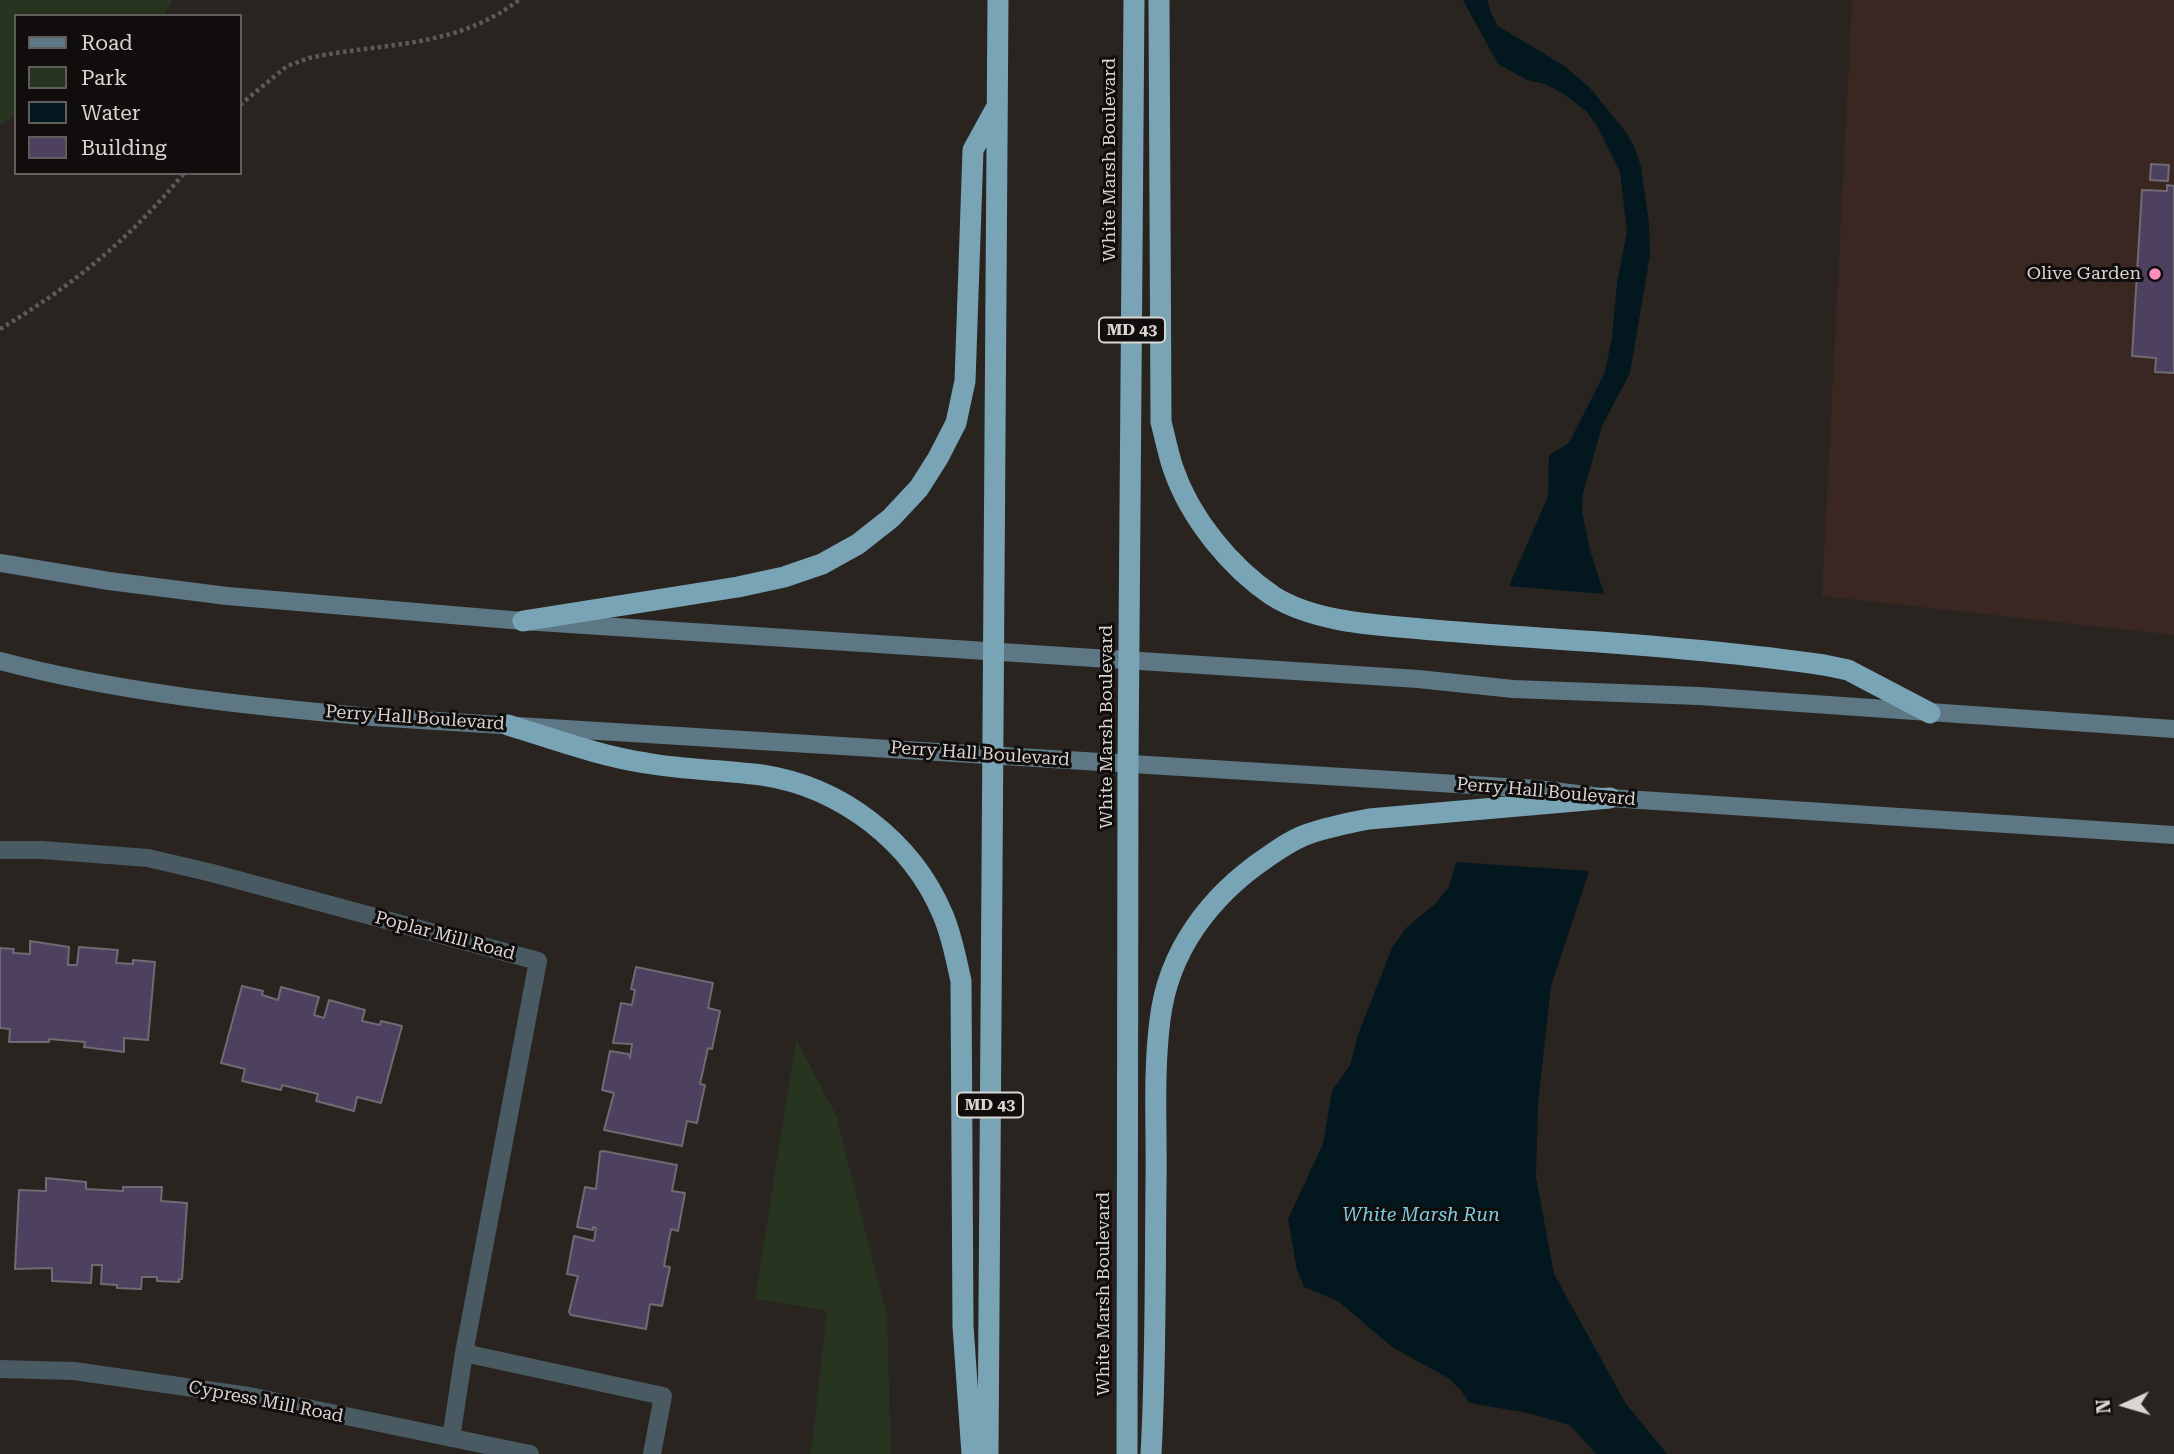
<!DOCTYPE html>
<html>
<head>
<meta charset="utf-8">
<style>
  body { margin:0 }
  #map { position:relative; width:2174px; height:1454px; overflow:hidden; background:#292420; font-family:"Roboto Serif",serif }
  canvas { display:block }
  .legend { position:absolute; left:14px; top:14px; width:228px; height:161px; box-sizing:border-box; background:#100d0c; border:2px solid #605d5c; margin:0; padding:9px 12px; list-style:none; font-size:21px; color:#d9d5d3 }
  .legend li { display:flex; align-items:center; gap:14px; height:35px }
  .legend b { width:35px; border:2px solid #605d5c }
  .north { position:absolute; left:2090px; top:1370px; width:70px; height:70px; -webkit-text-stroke:5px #100d0c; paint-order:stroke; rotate:266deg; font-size:19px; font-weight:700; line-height:28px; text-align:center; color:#d9d5d3 }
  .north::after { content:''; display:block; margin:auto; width:24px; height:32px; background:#d9d5d3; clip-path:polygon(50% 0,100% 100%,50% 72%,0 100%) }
</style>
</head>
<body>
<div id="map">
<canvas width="2174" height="1454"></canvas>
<ul class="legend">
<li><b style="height:9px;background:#5d7884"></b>Road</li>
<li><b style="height:19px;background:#27341f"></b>Park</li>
<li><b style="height:19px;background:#02181e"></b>Water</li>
<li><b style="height:19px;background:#4e415f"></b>Building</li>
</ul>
<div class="north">N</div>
</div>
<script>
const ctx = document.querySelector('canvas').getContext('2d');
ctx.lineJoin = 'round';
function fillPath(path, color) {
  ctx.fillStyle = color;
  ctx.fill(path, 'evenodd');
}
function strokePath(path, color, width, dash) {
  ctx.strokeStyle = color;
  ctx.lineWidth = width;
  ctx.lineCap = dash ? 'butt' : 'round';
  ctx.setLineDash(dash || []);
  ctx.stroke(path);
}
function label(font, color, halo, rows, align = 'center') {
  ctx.font = font + ' "Roboto Serif",serif';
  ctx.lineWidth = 6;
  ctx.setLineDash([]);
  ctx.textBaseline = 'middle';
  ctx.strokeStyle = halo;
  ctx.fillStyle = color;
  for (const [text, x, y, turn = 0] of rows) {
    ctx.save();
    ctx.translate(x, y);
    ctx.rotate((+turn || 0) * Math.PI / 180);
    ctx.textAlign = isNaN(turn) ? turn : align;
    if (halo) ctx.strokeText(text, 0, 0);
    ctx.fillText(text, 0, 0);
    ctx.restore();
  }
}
fillPath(new Path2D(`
  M1852,0H2174V635L1822,596Z`), '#3a2722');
fillPath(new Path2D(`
  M0,0H173L162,16H16V116L0,125Z
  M796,1039L836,1115L887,1317L891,1454H811L827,1311L755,1299Z`), '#27341f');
fillPath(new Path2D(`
  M1463,0H1487L1492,15L1498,26L1566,67L1590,88L1626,132L1635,148L1641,167L1649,223L1650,255L1630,373L1602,426L1583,493L1582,511L1590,550L1604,594L1509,586L1548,496L1549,455L1569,443L1605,372L1612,337L1617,283L1627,231L1620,172L1599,129L1587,112L1564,94L1545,84L1527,80L1498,64Z
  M1456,862L1589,871L1551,986L1538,1103L1536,1177L1554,1274L1626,1404L1667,1454H1596L1570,1425L1528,1413L1469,1403L1461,1390L1448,1378L1392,1347L1338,1301L1304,1287L1297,1270L1288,1219L1323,1144L1332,1091L1350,1065L1359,1032L1392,948L1406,928L1435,904L1449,887Z`), '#02181e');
const building = new Path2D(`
  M2151,164L2169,165L2168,181L2150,180Z
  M2167,185L2174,186V373L2155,372L2156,358L2132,356L2142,190L2167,191Z
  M30,941L69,947L68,965H77L79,947L118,950L116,963L133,964V960L155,962L148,1040L124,1038V1052L84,1047L85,1042L49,1039V1042H9L10,1029L0,1028V948L14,949L13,953L30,954Z
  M636,967L713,983L708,1008L720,1011L712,1049L708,1048L700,1084L705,1085L697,1123L687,1121L682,1146L604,1130L614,1093L602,1090L610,1051L628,1054L630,1058L632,1044L613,1043L621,1003L632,1005L635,990L631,989Z
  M242,986L263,991L262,995L278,1000L281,987L319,997L314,1015L324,1018L329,1000L365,1010L362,1021L380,1025L381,1021L402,1026L381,1103L357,1097L354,1111L316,1101L318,1094L282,1085L281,1090L242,1081L245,1069L221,1063Z
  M603,1151L677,1165L672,1191L685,1193L678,1231L671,1229L664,1266L670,1267L662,1306L650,1304L646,1329L571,1315L569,1312L578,1276L567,1274L574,1236L594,1241L596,1228L593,1227V1230L577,1227L585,1187L596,1189L600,1152Z
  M46,1178L86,1182V1189L123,1191V1187H162L161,1201L187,1203L182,1279H179V1282L157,1281V1277H142L141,1289L117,1288V1285L101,1284L102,1265H92L91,1283L52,1281V1268L15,1269L19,1190L46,1191Z`);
fillPath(building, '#4e415f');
strokePath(building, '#6e6b72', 2);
strokePath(new Path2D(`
  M240,105L287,66L309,58C384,42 455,49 519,0
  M0,329C72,286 130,239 184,173`), '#5f5a57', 4.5, [3.5, 3.5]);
strokePath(new Path2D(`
  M0,850H42L148,858L212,873L538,961L464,1353L451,1438
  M464,1353L663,1396L652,1454
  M0,1369L74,1371L249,1396L530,1454`), '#495a62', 18);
strokePath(new Path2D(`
  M0,563L109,581L227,596L523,621L1418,679L1513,689L1699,696L2174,729
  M0,661C120,693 249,706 372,717L1537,789L1610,798L2174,835`), '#5d7884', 18);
strokePath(new Path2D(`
  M1159,0L1161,422C1165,437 1168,453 1173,468C1190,518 1230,567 1273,596C1314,622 1375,625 1422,629C1466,633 1511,636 1555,639C1645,645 1735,652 1824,665L1848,670L1930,713
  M523,621L738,587L784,577L822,564L858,544L891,518L919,488L938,458L956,423L965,381L973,150L995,110
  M508,725C554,739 599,756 646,763C685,770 724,770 762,775C841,787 912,841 943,915C952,936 956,959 961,981L963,1326L972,1454
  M988,1454L998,0
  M1127,1454L1128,764L1134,0
  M1151,1454C1156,1364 1155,1274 1156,1184C1157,1130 1153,1074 1160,1020C1168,951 1210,896 1266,858C1279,849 1293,839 1308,834C1328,827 1348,823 1369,819L1610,798`), '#79a4b6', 21);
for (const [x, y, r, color] of [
  [2155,274,7,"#fd8ec0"]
]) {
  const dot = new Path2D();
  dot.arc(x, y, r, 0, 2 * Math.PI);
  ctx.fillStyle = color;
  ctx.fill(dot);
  strokePath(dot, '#100d0c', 2.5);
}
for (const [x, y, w] of [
  [1132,330,66],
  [990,1105,66]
]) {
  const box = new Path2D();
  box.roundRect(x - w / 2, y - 12.5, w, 25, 5);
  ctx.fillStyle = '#100d0c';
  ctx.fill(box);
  strokePath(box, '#d9d5d3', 2);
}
label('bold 16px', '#d9d5d3', null, [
  ["MD 43",1132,330],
  ["MD 43",990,1105]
]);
label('18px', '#d9d5d3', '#100d0c', [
  ["White Marsh Boulevard",1110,160,-90],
  ["Perry Hall Boulevard",415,718,4],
  ["White Marsh Boulevard",1107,727,-90],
  ["Perry Hall Boulevard",980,754,4],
  ["Perry Hall Boulevard",1546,792,5],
  ["Poplar Mill Road",445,936,15],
  ["White Marsh Boulevard",1104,1294,-90],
  ["Cypress Mill Road",266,1402,11]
]);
label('18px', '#d9d5d3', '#100d0c', [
  ["Olive Garden",2141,274]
], 'right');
label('italic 19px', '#7ecce3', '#100d0c', [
  ["White Marsh Run",1421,1215]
]);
</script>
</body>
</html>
